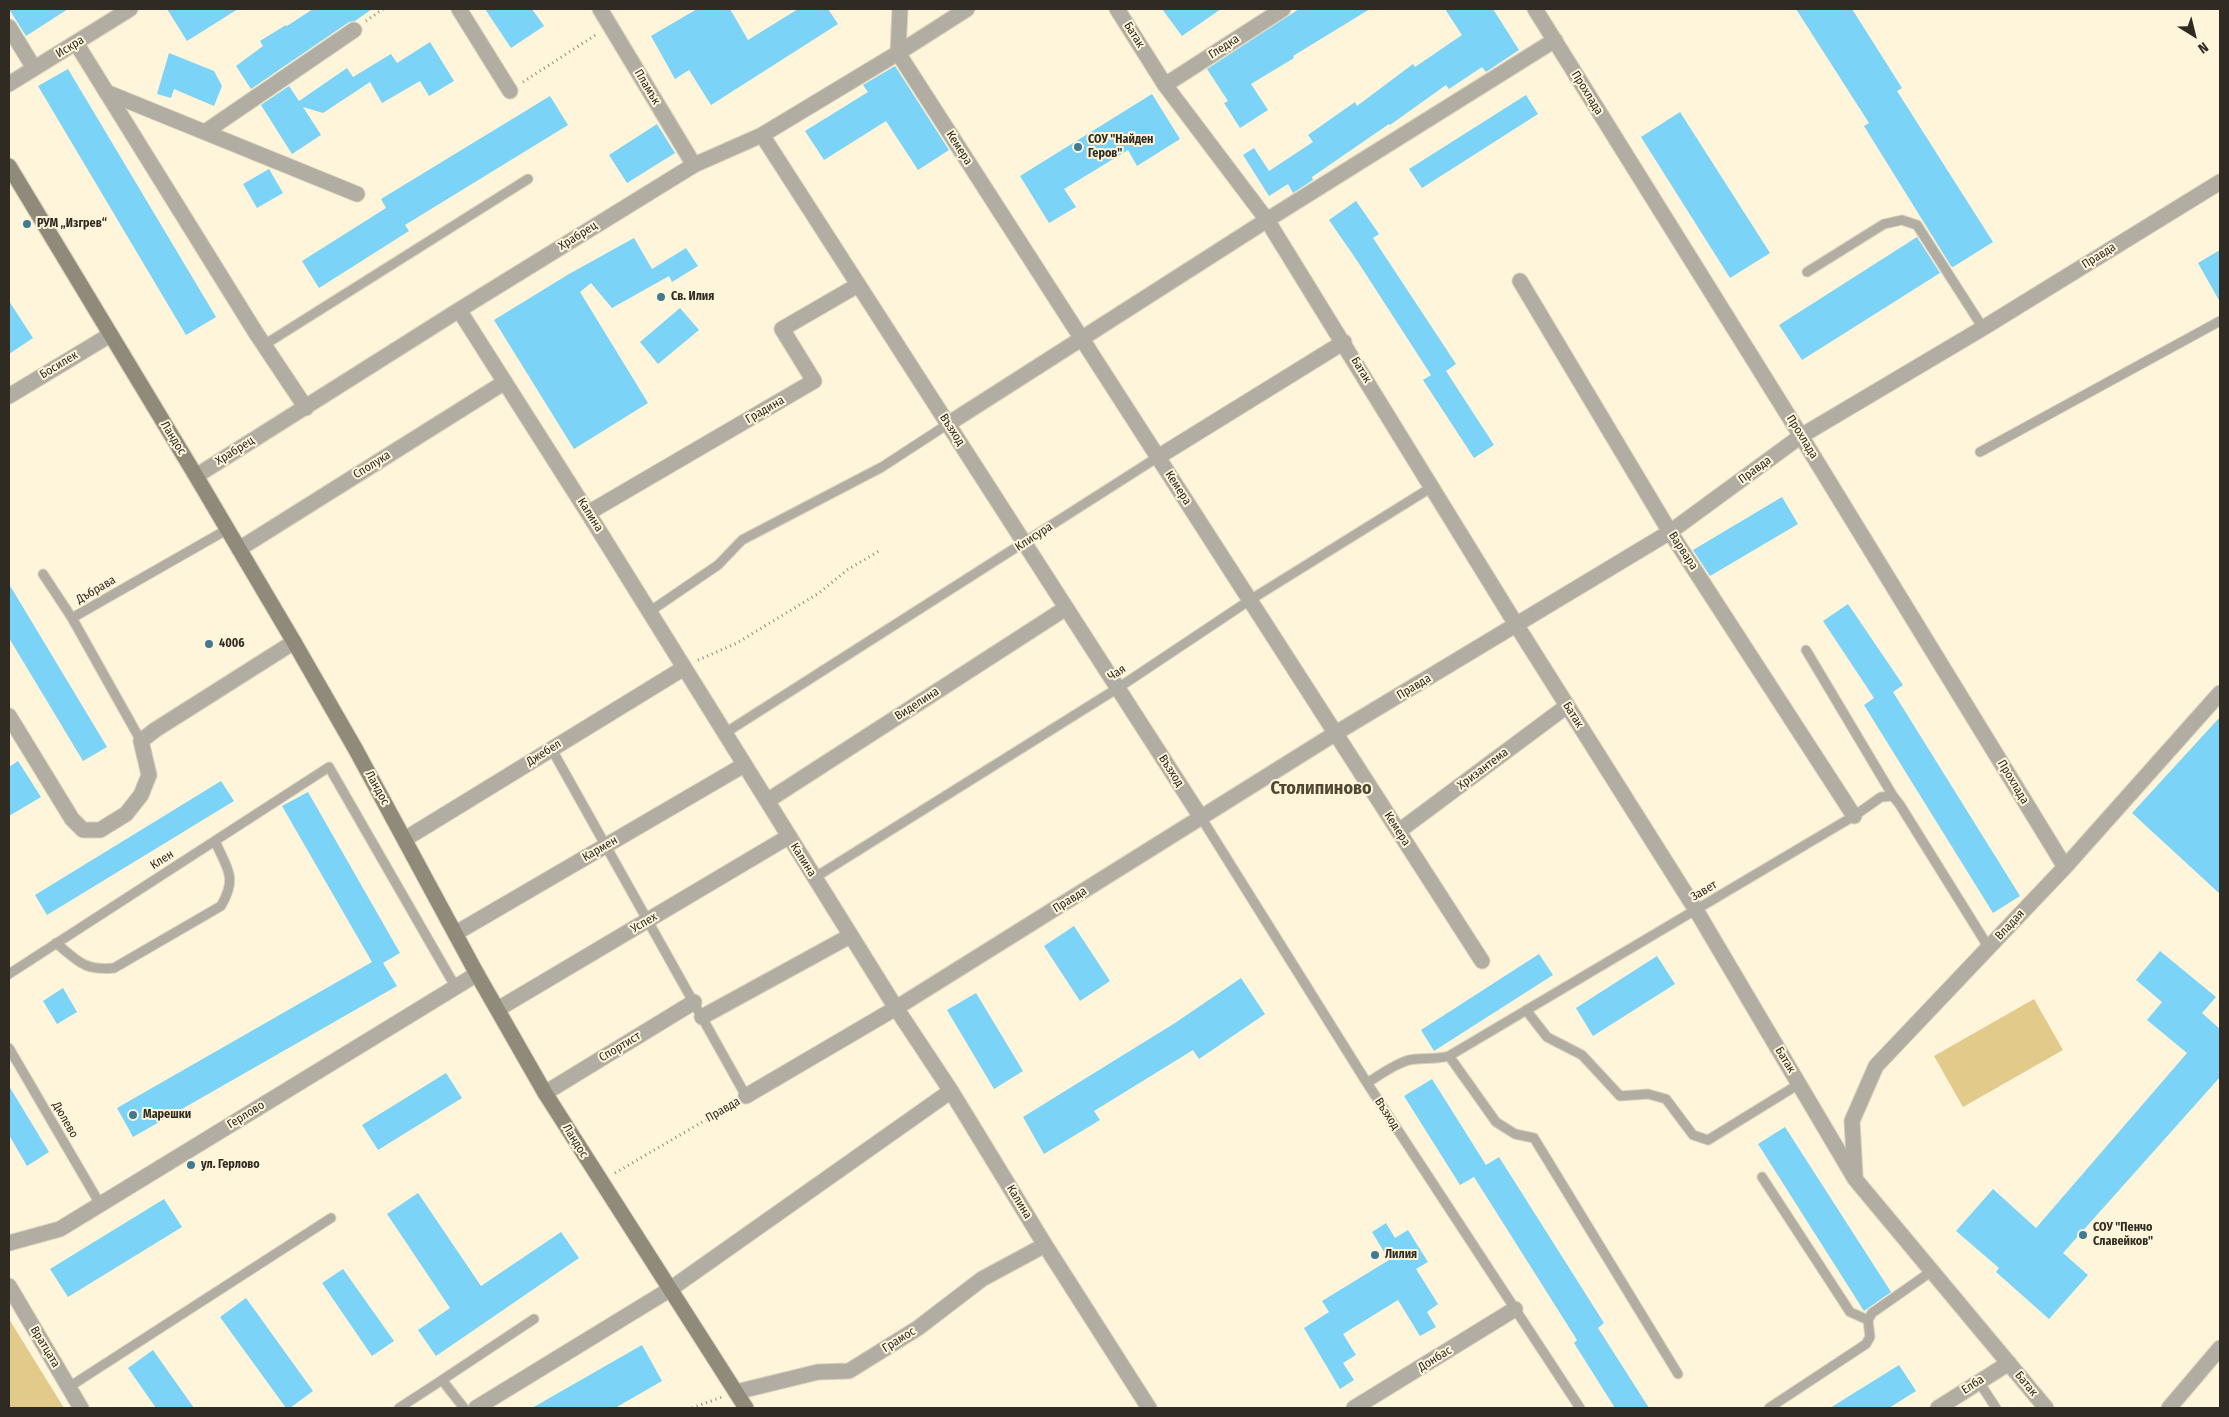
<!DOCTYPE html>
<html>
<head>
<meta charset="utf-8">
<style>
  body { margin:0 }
  #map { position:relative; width:2229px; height:1417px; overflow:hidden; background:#fef5db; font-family:"Fira Sans Condensed",sans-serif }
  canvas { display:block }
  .frame { position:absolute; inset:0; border:10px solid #2f2b22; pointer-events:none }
  .north { position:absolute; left:2169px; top:10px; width:50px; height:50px; -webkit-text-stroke:4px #fef5db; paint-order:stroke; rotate:144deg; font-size:14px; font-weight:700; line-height:20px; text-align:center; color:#2f2b22 }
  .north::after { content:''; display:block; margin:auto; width:18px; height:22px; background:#2f2b22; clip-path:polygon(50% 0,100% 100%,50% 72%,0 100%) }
</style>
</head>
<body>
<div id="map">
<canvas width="2229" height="1417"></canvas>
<div class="frame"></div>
<div class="north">N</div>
</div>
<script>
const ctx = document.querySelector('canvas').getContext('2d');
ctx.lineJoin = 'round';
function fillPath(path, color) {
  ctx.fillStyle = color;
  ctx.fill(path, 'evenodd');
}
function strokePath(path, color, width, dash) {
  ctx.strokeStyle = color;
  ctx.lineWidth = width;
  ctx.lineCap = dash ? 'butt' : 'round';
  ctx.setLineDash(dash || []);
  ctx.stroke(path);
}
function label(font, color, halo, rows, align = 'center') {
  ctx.font = font + ' "Fira Sans Condensed",sans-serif';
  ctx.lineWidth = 4;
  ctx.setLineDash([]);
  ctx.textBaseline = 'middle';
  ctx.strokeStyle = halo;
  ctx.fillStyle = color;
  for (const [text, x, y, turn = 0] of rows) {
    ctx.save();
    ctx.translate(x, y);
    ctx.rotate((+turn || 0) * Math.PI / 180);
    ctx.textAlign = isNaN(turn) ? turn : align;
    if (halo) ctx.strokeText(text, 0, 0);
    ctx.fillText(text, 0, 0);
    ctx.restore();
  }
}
fillPath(new Path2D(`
  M2034,999L2063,1050L1963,1107L1934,1056Z
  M9,1319L64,1408H9Z`), '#e2ca8b');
fillPath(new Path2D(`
  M9,9H68L26,36Z
  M167,9H238L187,41Z
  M313,9H372L355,21L349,22L251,89L236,66L263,46L260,41L286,25L287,26Z
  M485,9H532L544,26L511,48Z
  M697,9H730L748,40L798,9H828L838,24L711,105L689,70L675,79L651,36Z
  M1162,9H1221L1182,36Z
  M1299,9H1370L1293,56L1294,58L1251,84L1268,110L1240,128L1224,103L1228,101L1207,69Z
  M1445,9H1493L1519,50L1486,72L1482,67L1449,89L1446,85L1390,125L1389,124L1312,177L1313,180L1293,193L1288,184L1269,196L1243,155L1254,148L1269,171L1313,142L1308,135L1355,102L1357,106L1413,64L1415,67L1462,35Z
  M1796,9H1852L1902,88L1897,91L1993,242L1953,267L1951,266L1864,126L1869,123Z
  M430,42L454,81L429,96L420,81L382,103L370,82L323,113L303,107L321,135L292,154L261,105L289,86L299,101L347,68L353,77L391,54L397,63Z
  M169,53L214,71L222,86L214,106L174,89L171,98L157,94Z
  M895,66L949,150L918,170L886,121L824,160L805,131L868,92L863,85Z
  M68,69L216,317L186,335L38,86Z
  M1152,94L1180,139L1137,166L1128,150L1064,189L1076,207L1049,223L1020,176Z
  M1526,95L1538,114L1422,188L1409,169Z
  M550,96L568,125L405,225L409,231L319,288L302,261L386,208L381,199Z
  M1680,112L1770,253L1730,278L1641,137Z
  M657,124L675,153L627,183L609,155Z
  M269,169L283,193L257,208L243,184Z
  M1356,201L1379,234L1373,238L1456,364L1446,371L1494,445L1474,458L1423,380L1431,375L1358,262L1329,220Z
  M1917,237L1940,273L1802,360L1779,325Z
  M634,238L652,269L686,248L698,266L672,282L669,276L612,308L591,283L580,292L648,403L574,449L494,320L569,274Z
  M2220,250V302L2198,263Z
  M9,301L33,338L9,354Z
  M680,308L699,330L658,364L640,342Z
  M1782,497L1798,524L1710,576L1693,550Z
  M9,584L107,747L83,761L9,638Z
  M1848,604L1903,685L1893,692L2020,896L1993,913L1864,705L1874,698L1823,621Z
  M2220,717V894L2132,813Z
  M18,761L41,797L9,816V767Z
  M221,781L234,801L47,915L35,895Z
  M308,792L400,953L383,963L397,986L133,1137L117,1108L372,962L282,806Z
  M1074,926L1110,981L1080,1001L1044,946Z
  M2160,951L2216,997L2202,1013L2220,1029V1077L2063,1253L2088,1275L2049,1319L1996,1272L1999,1268L1956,1231L1993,1189L2036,1228L2187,1053L2147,1020L2162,1002L2136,980Z
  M1539,954L1553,975L1434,1051L1421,1030Z
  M1657,956L1675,984L1593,1036L1576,1008Z
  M1241,978L1265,1014L1199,1059L1193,1050L1094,1111L1100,1120L1044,1154L1023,1117L1175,1023Z
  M63,988L77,1012L57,1024L43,1001Z
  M976,993L1023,1071L994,1089L947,1010Z
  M446,1073L462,1098L378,1150L362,1125Z
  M1432,1079L1486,1165L1499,1157L1604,1323L1598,1328L1649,1408H1615L1574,1343L1577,1340L1474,1177L1460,1185L1404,1096Z
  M9,1086L49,1152L27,1166L9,1135Z
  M1785,1127L1891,1292L1864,1311L1758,1144Z
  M418,1193L481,1286L561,1232L579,1258L436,1356L418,1330L450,1308L387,1214Z
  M164,1199L182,1227L68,1297L50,1269Z
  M1386,1223L1395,1238L1408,1230L1428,1262L1416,1269L1438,1304L1427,1312L1436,1327L1420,1336L1398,1300L1343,1334L1356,1355L1343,1363L1354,1380L1340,1389L1304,1328L1329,1312L1322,1301L1389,1260L1372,1232Z
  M343,1269L394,1341L372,1356L322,1283Z
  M246,1298L313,1391L290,1408H286L220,1317Z
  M642,1345L662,1381L615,1408H532Z
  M153,1350L194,1408H156L128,1368Z
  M1899,1365L1916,1391L1889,1408H1830Z`), '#7bd3f7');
const lane = new Path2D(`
  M1807,272L1884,224L1902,220L1917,225L1983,328
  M264,345L528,179
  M1980,452L2220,321
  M43,574L72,618
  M649,612L718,565L742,540L882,467L948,424
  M1806,650L1893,796
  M725,733L1158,457
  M141,741L72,618L228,529
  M551,748L746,1096
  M1202,819L1367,1083L1580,1408
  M814,878L1118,688L1250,600L1432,487
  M56,943C78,961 84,971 114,968L221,906C238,877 227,869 215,841
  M9,974L329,767L455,986
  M1526,1010L1547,1037L1582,1055L1620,1096L1648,1094L1666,1099L1693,1135L1708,1140L1799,1084
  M9,1048L100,1204
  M1449,1056L1496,1122L1515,1134L1534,1138L1678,1374
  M1367,1083C1380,1075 1394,1064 1409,1060C1422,1057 1436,1060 1449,1056L1854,816L1881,797L1893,796L1900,805L1989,948
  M1762,1177L1850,1312L1868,1320
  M442,1380L534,1319
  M1979,1382L1996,1408
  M69,1387L331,1218
  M399,1408L442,1380L464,1408
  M1769,1408L1866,1344L1870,1337L1868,1320L1872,1313L1932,1271`);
const street = new Path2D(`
  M459,9L510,91
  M600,9L694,165
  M900,9L898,53L1482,961
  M1117,9L1165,85L1267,220L1517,626L1696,910L1855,1179L2046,1408
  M1535,9L1801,436L2065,867
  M9,27L34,68
  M76,43L256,333L306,408
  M9,84L130,9
  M1165,85L1283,9
  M106,92L357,194
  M205,132L354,30
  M762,135L1202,819
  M1520,281L1670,532L1854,816
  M459,310L588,513L896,1008L951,1091L1045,1245L1149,1408
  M9,396L110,335
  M948,424L1267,220L1555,40
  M1158,457L1344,342
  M196,476L459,310L694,165L762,135L898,53L967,9
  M588,513L814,381L782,329L858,285
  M239,549L505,382
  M9,716L72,819L83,830H100L126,814L141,795L149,775L141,741L155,730L294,642
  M767,801L1066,608
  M1399,831L1567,706
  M405,839L684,668
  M456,933L744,765
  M498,1009L788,837
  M702,1017L850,936
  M545,1093L694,1002
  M746,1096L896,1008L1336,733L1670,532L1801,436L1983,328L2220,182
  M1855,1175L1852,1121L1876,1066L2065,867L2220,693
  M9,1243L60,1229L477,974
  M9,1286L81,1408
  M736,1392L818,1372L849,1371L918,1328L982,1279L1045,1245
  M476,1408L669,1290L951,1091
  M1354,1408L1515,1309
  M1938,1408L2009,1363
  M2169,1408L2220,1348`);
const secondary = new Path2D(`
  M9,166L196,476L294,642L356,750L477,974L545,1093L746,1408`);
strokePath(lane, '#d9d1ba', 11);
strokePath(street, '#d9d1ba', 17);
strokePath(secondary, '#d9d1ba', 17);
strokePath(new Path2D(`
  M366,21L383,9
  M523,82L597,34
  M698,660L737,643L819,593L847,570L879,551
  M615,1173L733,1104
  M692,1408L722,1397`), '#908a79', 3, [1, 4]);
strokePath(lane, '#b1ada2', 9);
strokePath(street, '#b1ada2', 15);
strokePath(secondary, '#908a7a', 15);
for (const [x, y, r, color] of [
  [1078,147,5,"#407b93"],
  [27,224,5,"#407b93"],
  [661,297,5,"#407b93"],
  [209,644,5,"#407b93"],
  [133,1115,5,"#407b93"],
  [191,1165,5,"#407b93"],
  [2083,1235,5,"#407b93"],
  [1375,1255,5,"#407b93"]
]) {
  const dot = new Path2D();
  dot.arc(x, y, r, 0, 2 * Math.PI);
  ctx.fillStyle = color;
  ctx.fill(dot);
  strokePath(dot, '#fef5db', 2);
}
label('12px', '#2f2b22', '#fef5db', [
  ["Батак",1134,35,58],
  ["Искра",70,47,-31],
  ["Гледка",1224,47,-33],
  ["Пламък",647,87,59],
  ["Прохлада",1587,93,58],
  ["Кемера",959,148,57],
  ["Храбрец",578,236,-32],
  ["Правда",2099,256,-32],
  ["Босилек",59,365,-31],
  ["Батак",1361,370,59],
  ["Градина",765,410,-30],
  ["Възход",952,430,57],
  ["Прохлада",1802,437,58],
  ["Ландос",173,438,58],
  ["Храбрец",235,451,-32],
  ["Сполука",372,465,-32],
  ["Правда",1755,470,-36],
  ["Кемера",1178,488,57],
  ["Калина",590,515,58],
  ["Клисура",1034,537,-33],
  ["Варвара",1683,551,57],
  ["Дъбрава",96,590,-30],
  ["Чая",1117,673,-33],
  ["Правда",1414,687,-31],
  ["Виделина",917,704,-33],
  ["Батак",1573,715,58],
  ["Джебел",544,753,-32],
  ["Хризантема",1483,769,-37],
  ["Възход",1171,771,57],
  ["Прохлада",2013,782,59],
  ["Ландос",377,788,61],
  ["Кемера",1397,829,57],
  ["Кармен",600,849,-30],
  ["Клен",162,860,-33],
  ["Калина",803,860,58],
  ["Завет",1704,891,-31],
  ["Правда",1070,900,-32],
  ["Успех",644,923,-31],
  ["Владая",2010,925,-47],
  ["Спортист",620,1047,-31],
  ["Батак",1785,1060,59],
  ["Правда",723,1110,-30],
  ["Възход",1387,1114,57],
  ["Герлово",246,1115,-32],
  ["Дюлево",65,1120,60],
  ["Ландос",575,1141,58],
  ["Калина",1019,1202,59],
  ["Грамос",899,1340,-32],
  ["Вратцата",45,1347,59],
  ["Донбас",1435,1359,-32],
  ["Батак",2026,1384,51],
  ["Елба",1973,1385,-33]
]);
label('bold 12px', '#2f2b22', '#fef5db', [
  ["СОУ \"Найден",1088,140],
  ["Геров\"",1088,154],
  ["РУМ „Изгрев“",37,224],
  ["Св. Илия",671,297],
  ["4006",219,644],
  ["Марешки",143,1115],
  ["ул. Герлово",201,1165],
  ["СОУ \"Пенчо",2093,1228],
  ["Славейков\"",2093,1242],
  ["Лилия",1385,1255]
], 'left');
label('bold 18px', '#4f4731', '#fef5db', [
  ["Столипиново",1321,789]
]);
</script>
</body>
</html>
